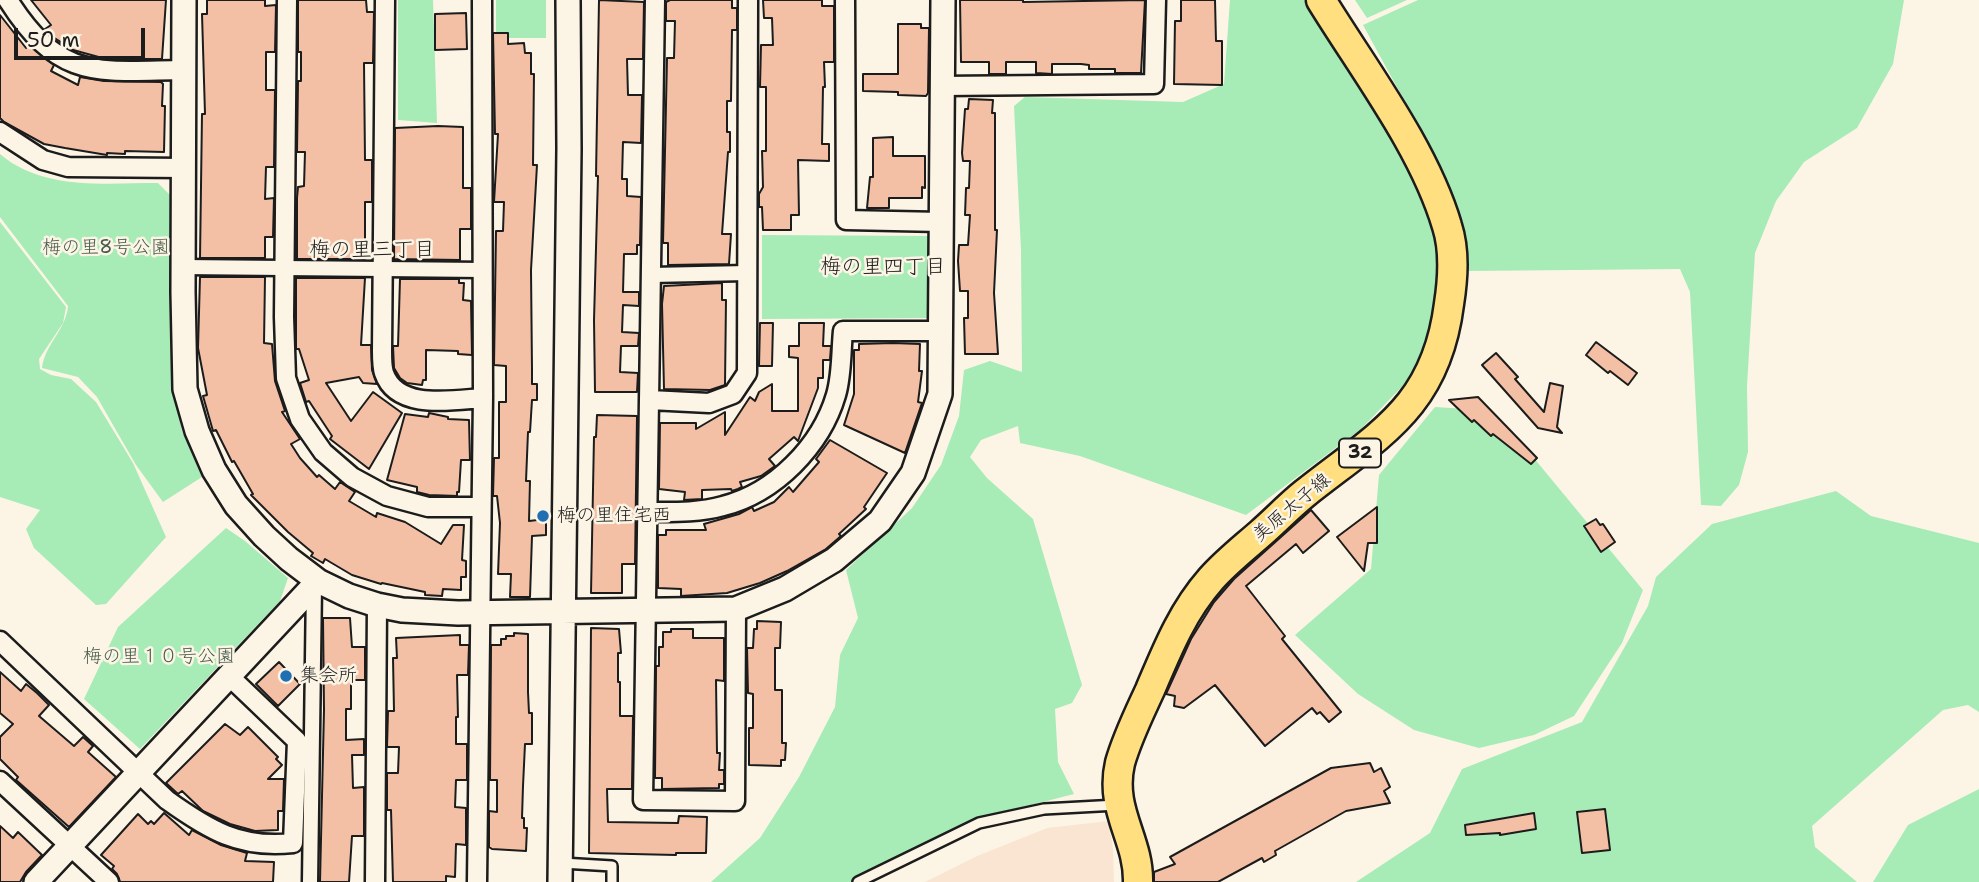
<!DOCTYPE html>
<html>
<head>
<meta charset="utf-8">
<style>
  body { margin:0 }
  #map { position:relative; width:1979px; height:882px; overflow:hidden; background:#fcf5e5; font-family:"Shantell Sans",sans-serif }
  canvas { display:block }
  .scale { position:absolute; left:14px; top:28px; width:131px; height:32px; box-sizing:border-box; border:4px solid #1c1c1c; border-top:0; padding-left:9px; font-size:21px; line-height:24px; white-space:nowrap; color:#1c1c1c; -webkit-text-stroke:5px #fcf5e5; paint-order:stroke }
</style>
</head>
<body>
<div id="map">
<canvas width="1979" height="882"></canvas>
<div class="scale">50 m</div>
</div>
<script>
const ctx = document.querySelector('canvas').getContext('2d');
ctx.lineJoin = 'round';
function fillPath(path, color) {
  ctx.fillStyle = color;
  ctx.fill(path, 'evenodd');
}
function strokePath(path, color, width, dash) {
  ctx.strokeStyle = color;
  ctx.lineWidth = width;
  ctx.lineCap = dash ? 'butt' : 'round';
  ctx.setLineDash(dash || []);
  ctx.stroke(path);
}
function label(font, color, halo, rows, align = 'center') {
  ctx.font = font + ' "Shantell Sans","Klee One",sans-serif';
  ctx.lineWidth = 5;
  ctx.setLineDash([]);
  ctx.textBaseline = 'middle';
  ctx.strokeStyle = halo;
  ctx.fillStyle = color;
  for (const [text, x, y, turn = 0] of rows) {
    ctx.save();
    ctx.translate(x, y);
    ctx.rotate((+turn || 0) * Math.PI / 180);
    ctx.textAlign = isNaN(turn) ? turn : align;
    if (halo) ctx.strokeText(text, 0, 0);
    ctx.fillText(text, 0, 0);
    ctx.restore();
  }
}
fillPath(new Path2D(`
  M1109,821L1113,849L1114,882H925L977,856L1047,828Z`), '#fae5d2');
fillPath(new Path2D(`
  M398,0H433L437,123L398,120Z
  M496,0H546V38H496Z
  M1230,0H1304L1380,116L1415,179L1436,240L1443,312L1416,372L1361,429L1246,515L1080,456L1020,443L1018,426L981,440L970,457L987,478L1033,519L1082,685L1072,703L1055,709L1058,762L1074,794L976,819L850,882H711L760,838L799,777L835,707L840,655L858,618L846,570L912,508L941,465L959,416L964,370L990,361L1022,372L1021,250L1014,106L1025,97L1183,102L1224,84Z
  M1355,0H1407L1367,18Z
  M1418,0H1904L1893,64L1857,128L1804,162L1776,201L1755,253L1747,386L1748,452L1739,485L1721,506L1701,505L1690,292L1680,269L1467,271L1465,234L1445,175L1363,25Z
  M0,154C43,191 106,183 158,183L171,196L172,382L182,431L202,477L163,502L136,465L97,397L78,377L42,368C45,344 66,330 68,306L0,217Z
  M0,222L66,307L63,323L39,359L40,369L51,375L71,379L96,402L133,463L166,537L106,604L96,605L34,548L26,529L40,510L0,497Z
  M762,235L929,236V318L762,319Z
  M1435,407L1467,409L1533,457L1643,590L1622,643L1574,716L1534,735L1479,748L1414,730L1358,694L1295,635L1371,569L1379,475Z
  M1836,491L1871,516L1979,543V712L1968,705L1943,710L1812,826L1815,847L1857,882H1356L1430,833L1462,769L1582,722L1648,606L1656,577L1712,524Z
  M226,528L245,541L288,578L280,601L140,749L84,699L118,627Z
  M1979,789V882H1873L1908,825Z`), '#a7ebb6');
const building = new Path2D(`
  M31,0H166L162,59H106L73,50L53,37L45,29L51,25Z
  M207,0H265V6L276,5L275,52H266V90H275L274,167H266L265,199L274,198L273,237H265V258H200L202,114H205L202,14H207Z
  M298,0H366L367,12H374L373,63H364L365,160H372V202H365V259H297V198L298,187L304,186L305,152H297L298,81H301V52H298Z
  M599,0L644,2L643,59H627L628,95H642L641,143L623,142L622,179H627V196L641,197L640,245H637V254H624L623,292H639V306L623,305L622,332L639,333L638,346H621L620,372L638,373L637,392H595L594,320L598,176H596Z
  M670,0H732V8H737V30H732L731,101H727V132H730V152H728L722,234H731L729,264L668,265V243H663L667,58H674L675,21H666V2Z
  M763,0H822V6H834V62H824L825,87H823L822,144H829V161L798,160L799,215H791V230H763L762,207H759V194L763,187L762,151H766V87H760L761,45H773L772,18H764Z
  M960,0H1023V2L1145,0L1141,73H1115V69H1089V65L1081,64H1052V74L1036,73V62H1006V74H989V62H961Z
  M1181,0H1215L1216,41H1222V85L1174,84L1175,21H1181Z
  M466,13L467,49L435,50V14Z
  M0,15L26,48L29,45L54,65L51,71L78,85L80,77L104,81L161,82L163,84L162,106H165L164,152L125,151V154L107,153V155L65,148L44,144L4,122L0,118Z
  M898,24H921V28H929L928,93L926,96L898,95V92L863,91V74H898Z
  M493,33H508V44L524,43L525,53H531V74H534L533,165H537L531,270L532,369V384H537V400H532L530,432H528L526,481H530L529,521L546,519V535L532,536L530,597H510L511,574H498L500,523L497,496H493L494,458H499V402H506V366L494,365L496,231H503L504,202H494L498,134H495Z
  M969,99L993,100L992,113H995V230H997L994,293L998,354H965L964,318H968V291H960L958,261L959,245H968L970,215H965L966,188H969L970,161H963L962,153L965,109H968Z
  M438,126L463,127V188H471V229H460V260L394,259L395,128Z
  M893,137V156H925V188L922,187V198H889V208H867L870,177H873V138Z
  M200,277H265L264,343L272,344L275,381L285,411L282,412L300,439L291,444L300,458L317,477L319,475L335,489L340,482L355,492L349,501L376,517L377,513L405,522L441,544L453,525H464L462,560L466,561V577H461V590L443,589L442,596L425,595V592L382,583L381,584L352,575L325,559L323,563L311,556L313,553L288,532L251,495L253,494L234,461L232,462L216,430L213,431L203,396L207,395L198,348Z
  M296,278H365L361,345H371L372,370L377,384L363,383L359,377L326,383L351,421L373,392L402,413L369,469L330,439L332,436L309,401L306,402L300,383L309,380L299,349H296Z
  M400,279H459V283H464L463,300L471,301L472,355L458,354V351L426,350V380H423L422,385L407,383L400,378L394,368L393,346H398Z
  M722,283V300H726L725,385L710,390L664,389L662,304L664,286Z
  M760,323H773L772,366H759Z
  M799,323H824L823,346H831L830,360H823V378H818V388L798,441L794,437L769,459L775,466L761,476L740,482L742,487L738,489L732,491L731,489L702,490V499L684,500L685,492L659,489L660,423H696V429L725,412V435L750,397L755,401L759,392L772,384V411H798V358L789,357V346H799Z
  M1596,342L1637,373L1628,385L1610,371L1608,373L1586,355Z
  M893,343L920,344L919,371H922L918,402L922,403L905,453L844,425L854,394V350H859V344Z
  M1496,353L1518,377L1515,379L1544,412L1550,383L1563,386L1557,427L1562,433L1538,428L1482,365Z
  M1478,397L1537,458L1531,464L1493,434L1491,436L1474,420L1472,422L1449,400Z
  M429,413L448,417V419L469,420L470,460H461L459,492H457V496L429,495L417,492V487L387,480L405,414L428,417Z
  M597,415L637,416L635,564H622V593H591L594,437H596Z
  M830,440L887,473L864,507L866,509L839,534L841,536L826,549L787,571L760,583L727,593L681,596V589L658,588V535H666V530H706L704,524L739,514L752,507L754,511L774,502L789,487L793,492L819,462L816,459Z
  M1377,507V543H1368L1364,571L1337,537Z
  M1311,510L1329,531L1303,553L1296,544L1246,586L1285,636L1282,639L1341,712L1329,722L1320,712L1317,714L1312,708L1265,746L1215,685L1184,708L1174,706L1175,696L1166,694L1191,639L1214,602L1234,579Z
  M1596,519L1600,525L1603,524L1615,542L1601,552L1584,526Z
  M323,618H350L352,647H365V680H351V709H346V740L364,739V755H352L353,788L364,787V836H352L349,882H320L324,710Z
  M757,621L781,622L780,648H775V690H782V743H786L785,760H781V766L749,765V728H753V694L748,693L747,648H753L754,629H757Z
  M591,628L619,629L621,653H618V682H620V716H633L632,789H607L608,822L678,823L679,816L707,817L706,853H676V855L589,853Z
  M671,629H693V638H724V681L716,680L717,753H720L719,770H724V784H719V788L662,789V778H655L656,666H659V647H663V632H671Z
  M514,633L528,634V692L529,713H532V744H525L523,786L522,818H524V828H527L526,851L492,849L489,847V811L497,812V780H490L491,645H501V639H506V636H514Z
  M460,635V645H469L468,675H457L458,717H456V744H467V780H456L455,807L466,808V845L456,844L455,877L446,876V882H393L391,810H387V773H398L399,747H387L388,711H394L393,658H397L396,638Z
  M279,662L300,684L278,706L256,684Z
  M0,672L21,691L26,684L37,693L49,705L39,716L74,746L83,737L93,746L88,752L116,777L69,827L16,780L18,777L0,759V737L13,724L0,713Z
  M225,724L240,735L248,727L278,757L276,759L282,765L268,779H284L283,811H278V830L255,831L230,824L203,811L182,791L178,794L166,783Z
  M1370,763L1374,772L1381,768L1390,787L1384,791L1390,803L1346,811L1275,851L1276,855L1264,862L1262,858L1218,882H1154V872L1175,864L1170,857L1331,768Z
  M1605,809L1610,850L1582,853L1577,812Z
  M164,813L189,835L192,830L221,845L247,853L245,861L274,862L273,882H120L117,874L112,869L114,866L101,855L138,814L148,824L151,821L154,824Z
  M1534,813L1536,829L1500,835V833L1466,835L1465,825Z
  M0,826L13,838L18,832L42,855L26,872L20,882H0Z`);
fillPath(building, '#f4c0a5');
strokePath(building, '#1c1c1c', 2);
const service = new Path2D(`
  M562,863L612,866V882
  M858,882L979,823L1044,809L1117,805`);
const pedestrian = new Path2D(`
  M183,267L483,270
  M651,275L747,273
  M310,882L314,585`);
const minor = new Path2D(`
  M8,0C60,82 98,71 184,70
  M287,0L284,317L286,378L300,419L323,452L352,477L387,496L428,507H481
  M385,0L382,351C382,358 382,367 384,373C397,411 453,400 483,398
  M655,0L643,800L735,801L736,609
  M845,0L846,220L941,222
  M942,86L1154,84L1156,0
  M0,132L43,160L68,167L185,168
  M650,400L709,403L733,394L747,373L748,0
  M648,512C673,512 698,513 723,506C775,493 821,446 836,395C842,375 841,351 843,331H940
  M0,641L167,800C209,830 240,849 293,843L297,741L229,676
  M0,781L109,882
  M375,882L377,605
  M477,882L483,396L482,0`);
const tertiary = new Path2D(`
  M184,0L183,292L185,389L197,431L214,470L236,505L264,536L289,559L318,581L349,596L377,605L402,610L458,613L736,609L785,589L834,560L880,521L913,473L940,394L943,0
  M36,882L318,581
  M560,882L569,149L568,0`);
const primary = new Path2D(`
  M1138,882C1139,839 1109,810 1120,763C1127,738 1139,714 1150,690C1167,650 1182,612 1211,579C1226,562 1244,548 1261,533C1276,520 1289,506 1304,494C1378,435 1436,408 1449,304C1453,278 1455,251 1447,226C1424,148 1364,70 1321,0`);
strokePath(service, '#1c1c1c', 14);
strokePath(pedestrian, '#1c1c1c', 19);
strokePath(minor, '#1c1c1c', 23);
strokePath(tertiary, '#1c1c1c', 28);
strokePath(primary, '#1c1c1c', 33);
strokePath(service, '#fcf5e5', 9);
strokePath(pedestrian, '#fcf5e5', 14);
strokePath(minor, '#fcf5e5', 18);
strokePath(tertiary, '#fcf5e5', 23);
strokePath(primary, '#ffdf80', 28);
for (const [x, y, r, color] of [
  [543,516,7,"#1f6fb2"],
  [286,676,7,"#1f6fb2"]
]) {
  const dot = new Path2D();
  dot.arc(x, y, r, 0, 2 * Math.PI);
  ctx.fillStyle = color;
  ctx.fill(dot);
  strokePath(dot, '#fcf5e5', 2.5);
}
for (const [x, y, w] of [
  [1360,453,42]
]) {
  const box = new Path2D();
  box.roundRect(x - w / 2, y - 14.5, w, 29, 5);
  ctx.fillStyle = '#fcf5e5';
  ctx.fill(box);
  strokePath(box, '#1c1c1c', 2);
}
label('bold 18px', '#1c1c1c', null, [
  ["32",1360,453]
]);
label('19px', '#465a4a', '#fcf5e5', [
  ["梅の里8号公園",106,248],
  ["梅の里１０号公園",159,657]
]);
label('19px', '#1c1c1c', '#fcf5e5', [
  ["美原太子線",1292,508,-40]
]);
label('19px', '#1c1c1c', '#fcf5e5', [
  ["梅の里住宅西",557,516],
  ["集会所",300,676]
], 'left');
label('21px', '#1c1c1c', '#fcf5e5', [
  ["梅の里三丁目",372,251],
  ["梅の里四丁目",883,268]
]);
</script>
</body>
</html>
